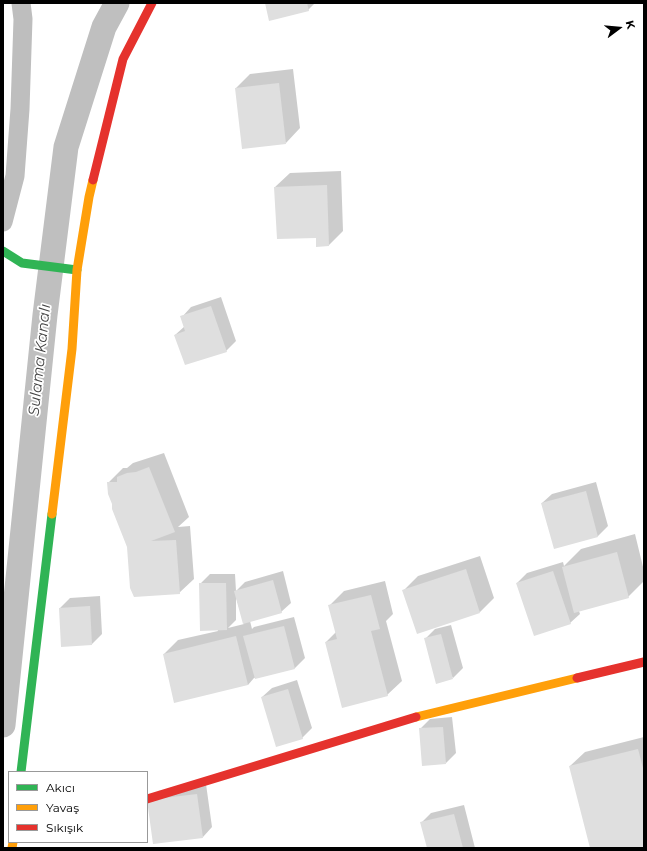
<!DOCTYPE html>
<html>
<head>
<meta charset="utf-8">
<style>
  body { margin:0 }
  #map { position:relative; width:647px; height:851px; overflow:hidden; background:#fff; font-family:Montserrat,sans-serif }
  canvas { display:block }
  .frame { position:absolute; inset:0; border:4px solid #000; pointer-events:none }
  .legend { position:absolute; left:8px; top:771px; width:140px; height:72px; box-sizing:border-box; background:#fff; border:1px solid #999; margin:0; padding:5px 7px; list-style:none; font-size:12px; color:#000 }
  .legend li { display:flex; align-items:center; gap:8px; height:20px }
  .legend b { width:20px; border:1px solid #999 }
  .north { position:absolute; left:599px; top:8px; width:40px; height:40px; -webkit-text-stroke:3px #fff; paint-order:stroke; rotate:74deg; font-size:11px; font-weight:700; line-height:16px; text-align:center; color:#000 }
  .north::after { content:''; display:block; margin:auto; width:14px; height:18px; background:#000; clip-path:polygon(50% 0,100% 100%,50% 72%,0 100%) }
</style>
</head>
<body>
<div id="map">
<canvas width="647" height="851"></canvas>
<div class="frame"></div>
<ul class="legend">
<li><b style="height:5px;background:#30b455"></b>Akıcı</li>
<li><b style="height:5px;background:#ff9f0a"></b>Yavaş</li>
<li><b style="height:5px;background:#e5322d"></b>Sıkışık</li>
</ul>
<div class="north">K</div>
</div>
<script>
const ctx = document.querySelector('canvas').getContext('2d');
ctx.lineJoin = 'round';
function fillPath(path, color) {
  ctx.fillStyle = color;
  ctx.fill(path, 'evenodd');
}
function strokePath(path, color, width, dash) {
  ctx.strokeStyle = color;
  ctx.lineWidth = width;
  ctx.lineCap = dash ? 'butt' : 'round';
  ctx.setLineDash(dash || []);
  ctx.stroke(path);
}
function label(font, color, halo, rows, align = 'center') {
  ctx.font = font + ' Montserrat,sans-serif';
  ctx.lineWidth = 3.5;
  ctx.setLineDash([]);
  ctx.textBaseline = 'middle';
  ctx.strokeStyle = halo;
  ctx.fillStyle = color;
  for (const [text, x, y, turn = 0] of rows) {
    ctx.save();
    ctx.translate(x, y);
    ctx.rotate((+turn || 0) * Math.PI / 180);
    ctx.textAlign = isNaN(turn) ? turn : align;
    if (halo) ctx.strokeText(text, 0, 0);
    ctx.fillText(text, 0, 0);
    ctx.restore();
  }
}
fillPath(new Path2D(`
  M266,3H315L308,10Z
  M293,69L300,128L286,143L236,88L250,74Z
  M341,171L343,231L329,245L317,237L275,187L290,173Z
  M221,297L236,341L226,351L175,335L185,326L182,317L191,307Z
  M164,453L189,517L178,527L190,526L194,579L179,593L128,547L108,483L123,468H127L133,463Z
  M596,482L608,526L598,536L555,547L542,503L552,494Z
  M635,534L644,571V581L628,597L579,611L580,614L570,623L517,583L527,573L563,562L564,566L581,549Z
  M480,556L494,598L480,612L404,590L418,576Z
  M283,571L291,603L281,612L250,621L252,629L254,627L294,617L305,658L295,668L254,678L248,685L164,654L178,640L218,631L200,584L210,574H235L236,591L245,582ZM236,597L244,624L228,628L236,620Z
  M385,581L393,614L386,621L402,681L387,695L326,642L336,632L329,606L344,591Z
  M100,596L102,634L92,644L62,646L60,608L70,598Z
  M451,625L463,668L453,678L425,639L435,629Z
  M297,680L312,728L302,738L262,697L272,688Z
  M452,717L456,753L446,763L420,729L430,719Z
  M644,737V848H591L570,766L585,752Z
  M206,784L212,827L203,837L158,791Z
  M464,805L475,848H428L421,823L431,813Z`), '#0003');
strokePath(new Path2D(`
  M3,725L45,315L66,147L104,27L117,3`), '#bfbfbf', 25);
fillPath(new Path2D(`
  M265,3H307L309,11L269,21Z
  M279,83L286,144L242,149L235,88Z
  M327,185L329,246L316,247V238L277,239L274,187Z
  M211,306L227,352L185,365L174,335L185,331L180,316Z
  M149,467L175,532L151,541L176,540L180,594L134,597L130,588L127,547L112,509V504L108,494L107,482H117V477L127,473L136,472Z
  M586,491L598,537L554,549L541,503Z
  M617,552L629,598L574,613L562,567Z
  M466,569L480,613L417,634L402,590Z
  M553,571L571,624L534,636L516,583Z
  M273,580L282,613L243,624L234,591Z
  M199,583H226L227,630L200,631Z
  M371,595L380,629L371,631L388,696L342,708L325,642L337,639L328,605Z
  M90,606L92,645L61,647L59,608Z
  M284,626L295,669L255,679L243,636Z
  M441,634L453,679L436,684L424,638Z
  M236,636L248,685L174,703L163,654Z
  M288,689L303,739L276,747L261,697Z
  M443,727L446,764L422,766L419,728Z
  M638,749L644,772V848H590L569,766Z
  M197,794L203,838L153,844L147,800Z
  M454,814L463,848H427L420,822Z`), '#dfdfdf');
strokePath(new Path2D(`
  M3,222L15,176L20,109L23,19L21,3`), '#bebebe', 19);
strokePath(new Path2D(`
  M3,251L22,263L77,270
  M21,772L52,514`), '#30b455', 9);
strokePath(new Path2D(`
  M52,514L72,349L77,270L89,197L93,180
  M416,717L577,678
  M12,848L13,842`), '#ff9f0a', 9);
strokePath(new Path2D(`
  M93,180L123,59L152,3
  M577,678L644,662
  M147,799L416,717`), '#e5322d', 9);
label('italic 15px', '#444', '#fff', [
  ["Sulama Kanalı",40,360,-84]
]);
</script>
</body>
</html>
